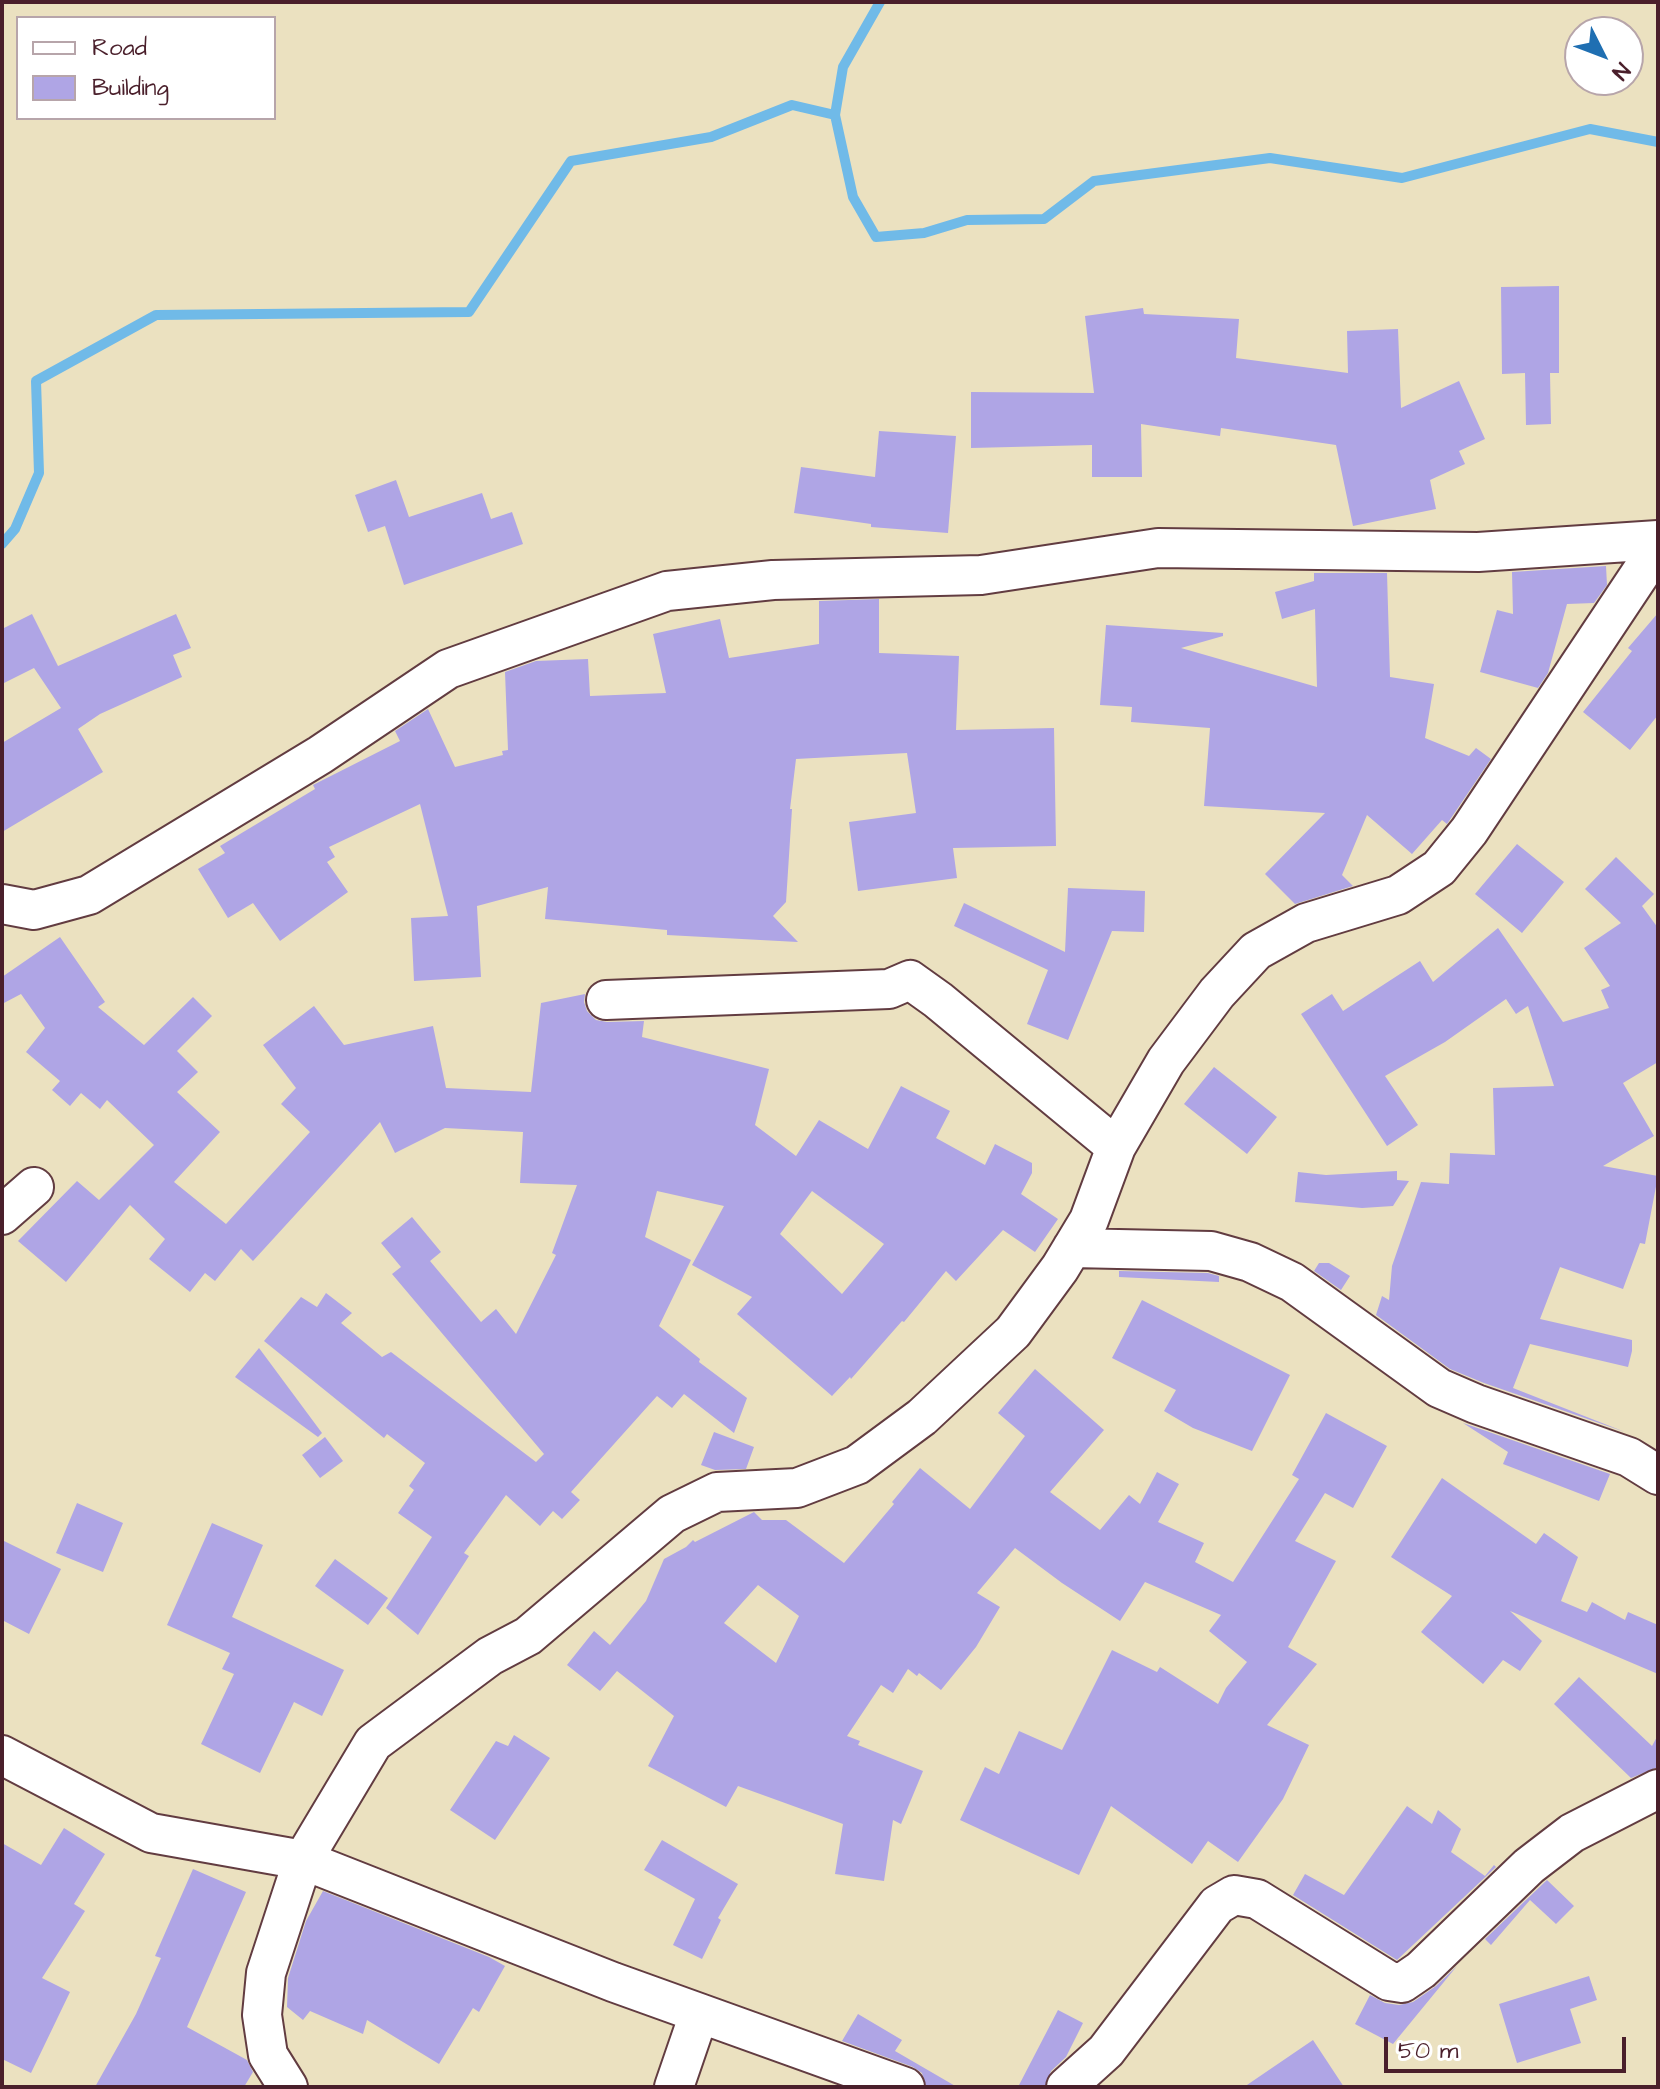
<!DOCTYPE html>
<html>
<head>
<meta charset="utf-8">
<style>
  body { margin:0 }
  #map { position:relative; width:1660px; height:2089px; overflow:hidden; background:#ebe1c0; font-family:"Architects Daughter",sans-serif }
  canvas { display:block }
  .frame { position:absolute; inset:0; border:4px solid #4a1f2b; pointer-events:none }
  .legend { position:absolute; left:16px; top:16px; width:260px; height:104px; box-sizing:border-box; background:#fff; border:2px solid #b7a5aa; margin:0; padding:10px 14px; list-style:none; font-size:24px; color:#4a1f2b }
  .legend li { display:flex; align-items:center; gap:16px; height:40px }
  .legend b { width:40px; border:2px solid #b7a5aa }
  .north { position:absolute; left:1564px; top:16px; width:80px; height:80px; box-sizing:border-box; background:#fff; border:2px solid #b7a5aa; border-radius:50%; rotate:132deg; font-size:22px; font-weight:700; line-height:32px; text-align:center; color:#4a1f2b }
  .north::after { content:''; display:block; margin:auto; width:28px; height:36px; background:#1f6fb2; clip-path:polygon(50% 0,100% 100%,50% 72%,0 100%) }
  .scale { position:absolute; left:1384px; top:2037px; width:242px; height:36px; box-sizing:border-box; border:4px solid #4a1f2b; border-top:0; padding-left:10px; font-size:24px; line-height:28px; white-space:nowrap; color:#4a1f2b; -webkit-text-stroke:6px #fff; paint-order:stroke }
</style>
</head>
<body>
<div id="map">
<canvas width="1660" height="2089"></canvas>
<div class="frame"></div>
<ul class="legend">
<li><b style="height:10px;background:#fff"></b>Road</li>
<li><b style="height:22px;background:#afa5e5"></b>Building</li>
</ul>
<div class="north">N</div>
<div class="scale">50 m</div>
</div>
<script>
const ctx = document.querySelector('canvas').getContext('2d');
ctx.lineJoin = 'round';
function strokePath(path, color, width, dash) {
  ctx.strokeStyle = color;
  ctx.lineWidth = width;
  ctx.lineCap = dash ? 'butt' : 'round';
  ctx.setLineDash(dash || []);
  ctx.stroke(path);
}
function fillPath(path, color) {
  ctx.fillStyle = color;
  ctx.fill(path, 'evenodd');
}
strokePath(new Path2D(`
  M835,115L843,67L880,2
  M2,544L15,529L39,473L36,381L156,315L469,312L571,161L711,137L792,105L835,115L853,197L876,237L924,233L967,220L1044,219L1094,181L1270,158L1402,178L1590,129L1658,142`), '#70bae8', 10);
fillPath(new Path2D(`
  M1559,286V373H1550L1551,424L1526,425L1525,373L1502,374L1501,287Z
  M1143,308L1144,314L1239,319L1236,358L1348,373L1347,331L1398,329L1401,408L1459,381L1485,439L1459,451L1465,464L1430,480L1436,509L1353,526L1336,445L1221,428L1220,436L1141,424L1142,477H1092V445L971,448V392L1094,393L1085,316Z
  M879,431L956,436L948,533L871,527V524L794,513L801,467L875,477Z
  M396,480L409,517L482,493L491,519L512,512L523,544L404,585L385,526L368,532L355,495Z
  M1606,566L1607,585L1594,603L1567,604L1548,673L1538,688L1480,672L1497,610L1513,614L1512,572Z
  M1314,573H1387L1390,677L1434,684L1425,738L1469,756L1476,748L1491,759L1447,824L1442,820L1412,854L1367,815L1342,875L1353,886L1295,904L1265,874L1325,813L1204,806L1210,728L1131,722L1132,707L1100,705L1106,625L1223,633V636L1181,648L1317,687L1315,609L1282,619L1275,592L1314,581Z
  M879,599V653L959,656L956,730L1054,728L1056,846L953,848L957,878L858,891L849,822L916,813L907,753L796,759L790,809H792L786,902L773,916L798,942L667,935V930L545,919L548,887L477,906L481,977L414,981L411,918L448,916L420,804L329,847L335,857L327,862L348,892L280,941L253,903L228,918L198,869L225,853L220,846L315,789L313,785L400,741L395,731L428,709L455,767L503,755L502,751L508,750L505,672L536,661L588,659L590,696L666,693L653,634L720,619L729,658L819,644V601Z
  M1658,613V715L1630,750L1583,712L1632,651L1628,648Z
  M32,614L58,666L176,614L191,648L173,655L182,677L100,714L78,729L103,772L2,832V743L61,708L34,668L2,684V629Z
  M1517,844L1564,882L1522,933L1475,894Z
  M1616,857L1654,894L1642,906L1658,928V1062L1623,1083L1654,1136L1603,1166L1658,1176L1645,1244L1640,1243L1623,1289L1560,1267L1540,1319L1632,1340V1351L1628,1367L1530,1344L1513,1388L1625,1432L1484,1383L1450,1369L1376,1315L1382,1296L1389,1300L1392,1266L1421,1182L1449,1184L1450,1153L1495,1155L1493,1088L1554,1086L1528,1006L1516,1014L1506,999L1445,1042L1385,1076L1418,1125L1387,1146L1301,1014L1332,994L1343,1011L1420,961L1433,982L1498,928L1563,1022L1609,1008L1601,990L1610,986L1584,948L1621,923L1585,889Z
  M1068,888L1145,891L1144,932L1112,931L1068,1040L1027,1024L1048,970L954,926L964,903L1065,952Z
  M60,937L105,1002L98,1007L144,1045L193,997L212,1016L177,1051L198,1072L177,1092L220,1132L174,1182L226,1224L310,1132L281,1104L296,1088L263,1045L314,1006L344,1045L433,1026L446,1088L531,1092L541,1003L585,994L584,1002L587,1011L596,1020L607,1022L644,1021L642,1037L769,1069L755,1125L796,1156L819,1120L868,1149L901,1086L950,1111L936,1138L985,1165L995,1144L1032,1163V1173L1021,1194L1058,1219L1035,1252L1003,1230L956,1281L946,1271L904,1322L902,1321L851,1379L850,1377L832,1396L737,1314L752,1297L692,1265L724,1206L657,1191L645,1237L691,1260L659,1326L700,1359L699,1362L747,1398L734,1433L684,1394L672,1408L657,1396L571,1492L580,1500L562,1519L553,1511L540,1526L506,1495L464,1553L469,1556L418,1635L386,1608L432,1537L398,1513L414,1490L409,1486L425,1463L387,1434L384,1438L264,1341L301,1297L317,1307L326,1293L352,1313L341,1323L382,1357L391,1352L536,1462L544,1454L392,1274L401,1267L381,1243L412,1217L441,1252L430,1261L481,1322L496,1309L516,1334L556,1255L552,1253L577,1185L520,1183L523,1132L445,1128L395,1153L380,1122L253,1261L241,1249L215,1281L205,1273L190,1292L149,1259L165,1239L130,1205L66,1282L18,1241L77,1181L99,1200L154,1145L107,1100L100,1109L81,1093L70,1106L52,1090L60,1081L26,1052L45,1028L21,994L2,1004V977ZM812,1191L884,1244L842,1294L780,1234Z
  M1214,1067L1277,1117L1247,1154L1184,1104Z
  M1397,1171V1180L1409,1181L1393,1206L1362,1208L1295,1202L1298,1172L1326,1175Z
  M1319,1263H1329L1350,1276L1341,1290L1314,1271Z
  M1119,1271L1208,1273L1219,1276V1282L1119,1277Z
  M1142,1300L1290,1375L1252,1451L1193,1428L1164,1411L1176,1390L1112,1358Z
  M259,1348L322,1433L318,1437L235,1377Z
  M1035,1369L1104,1430L1050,1492L1100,1530L1129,1495L1140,1504L1157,1472L1179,1484L1158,1522L1204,1543L1195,1562L1233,1582L1299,1479L1292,1475L1326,1413L1387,1446L1353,1508L1325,1493L1295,1541L1336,1561L1288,1647L1317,1664L1267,1725L1309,1745L1283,1799L1238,1862L1208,1841L1192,1864L1111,1806L1079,1875L960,1820L985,1767L999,1774L1019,1731L1062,1750L1112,1650L1157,1672L1160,1667L1218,1704L1226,1688L1247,1662L1209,1631L1221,1615L1145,1582L1120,1621L1062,1583L1015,1548L977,1593L1000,1607L976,1647L941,1690L919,1673L917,1676L908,1669L893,1693L881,1685L847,1736L860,1741L858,1745L923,1771L901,1824L893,1820L884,1881L835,1874L843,1824L738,1786L726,1807L648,1766L674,1716L617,1671L600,1691L567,1665L594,1631L610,1645L646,1601L664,1559L686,1547L693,1540L695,1542L754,1512L762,1520H786L844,1563L894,1504L892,1502L920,1468L970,1509L1025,1436L998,1413ZM758,1585L799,1616L776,1663L724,1623Z
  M1463,1423L1610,1474L1599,1501L1503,1464L1508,1452Z
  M714,1432L754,1447L746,1469L715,1470L701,1465Z
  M325,1437L343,1461L320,1478L302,1455Z
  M1442,1478L1536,1544L1544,1533L1578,1557L1561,1601L1587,1612L1592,1602L1625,1620L1628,1612L1658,1625V1674L1510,1611L1542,1641L1520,1671L1503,1660L1483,1684L1421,1632L1452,1596L1391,1557Z
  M77,1503L123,1523L103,1572L56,1553Z
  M212,1523L263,1545L232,1617L344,1670L322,1716L294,1702L260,1773L201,1744L234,1674L222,1669L230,1653L167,1625Z
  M2,1540L61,1569L29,1634L2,1620Z
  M335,1559L388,1598L368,1625L315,1586Z
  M1579,1677L1652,1746L1658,1735V1767L1631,1778L1554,1704Z
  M514,1735L550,1758L495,1840L450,1810L496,1741L508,1746Z
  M1407,1806L1432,1824L1438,1810L1461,1829L1451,1852L1485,1876L1494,1865L1496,1867L1397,1960L1293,1895L1305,1874L1344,1895Z
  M64,1828L105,1854L74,1904L85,1911L42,1978L70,1992L31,2073L2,2059V1843L41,1865Z
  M662,1840L738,1884L718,1918L721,1920L702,1959L673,1945L695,1899L644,1870Z
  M193,1869L246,1892L187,2027L247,2060L253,2072L244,2087H95L136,2014L161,1958L155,1956Z
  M1547,1880L1574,1906L1556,1924L1530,1900L1491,1945L1485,1939Z
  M323,1891L489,1957L505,1966L479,2012L473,2008L439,2064L367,2020L363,2034L310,2011L303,2020L287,2007L288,1978L306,1921Z
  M1457,1966L1393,2044L1355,2024L1370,1995L1385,2003L1399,2005L1413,2002L1436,1986Z
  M1589,1976L1597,2000L1570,2009L1581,2043L1517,2063L1499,2004Z
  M1058,2010L1083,2023L1066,2057L1051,2071L1045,2087H1018Z
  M858,2014L902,2040L895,2051L957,2087H926L922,2073L913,2067L842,2041Z
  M1313,2040L1344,2087H1244Z`), '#afa5e5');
const minor = new Path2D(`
  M2,904L34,910L89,895L320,755L448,669L667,591L773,580L981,575L1158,548L1478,552L1658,540
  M606,1000L889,989L910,980L938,1000L1116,1147
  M2,1215L34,1187
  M1072,1248L1211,1251L1250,1262L1292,1282L1439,1388L1476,1404L1629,1457L1658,1475
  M2,1755L151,1833L303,1860L613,1982L905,2087
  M288,2087L268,2055L262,2015L266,1973L303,1860L373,1743L490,1656L528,1636L672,1514L717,1492L797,1488L857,1465L922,1417L1013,1332L1060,1268L1089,1220L1116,1147L1166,1061L1217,993L1256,951L1306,923L1398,895L1439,868L1469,831L1658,547
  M674,2087L699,2014
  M1066,2087L1106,2051L1217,1905L1234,1895L1257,1899L1389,1981L1402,1983L1421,1970L1529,1866L1572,1833L1658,1789`);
strokePath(minor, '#623c41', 42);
strokePath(minor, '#fff', 38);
</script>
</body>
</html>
